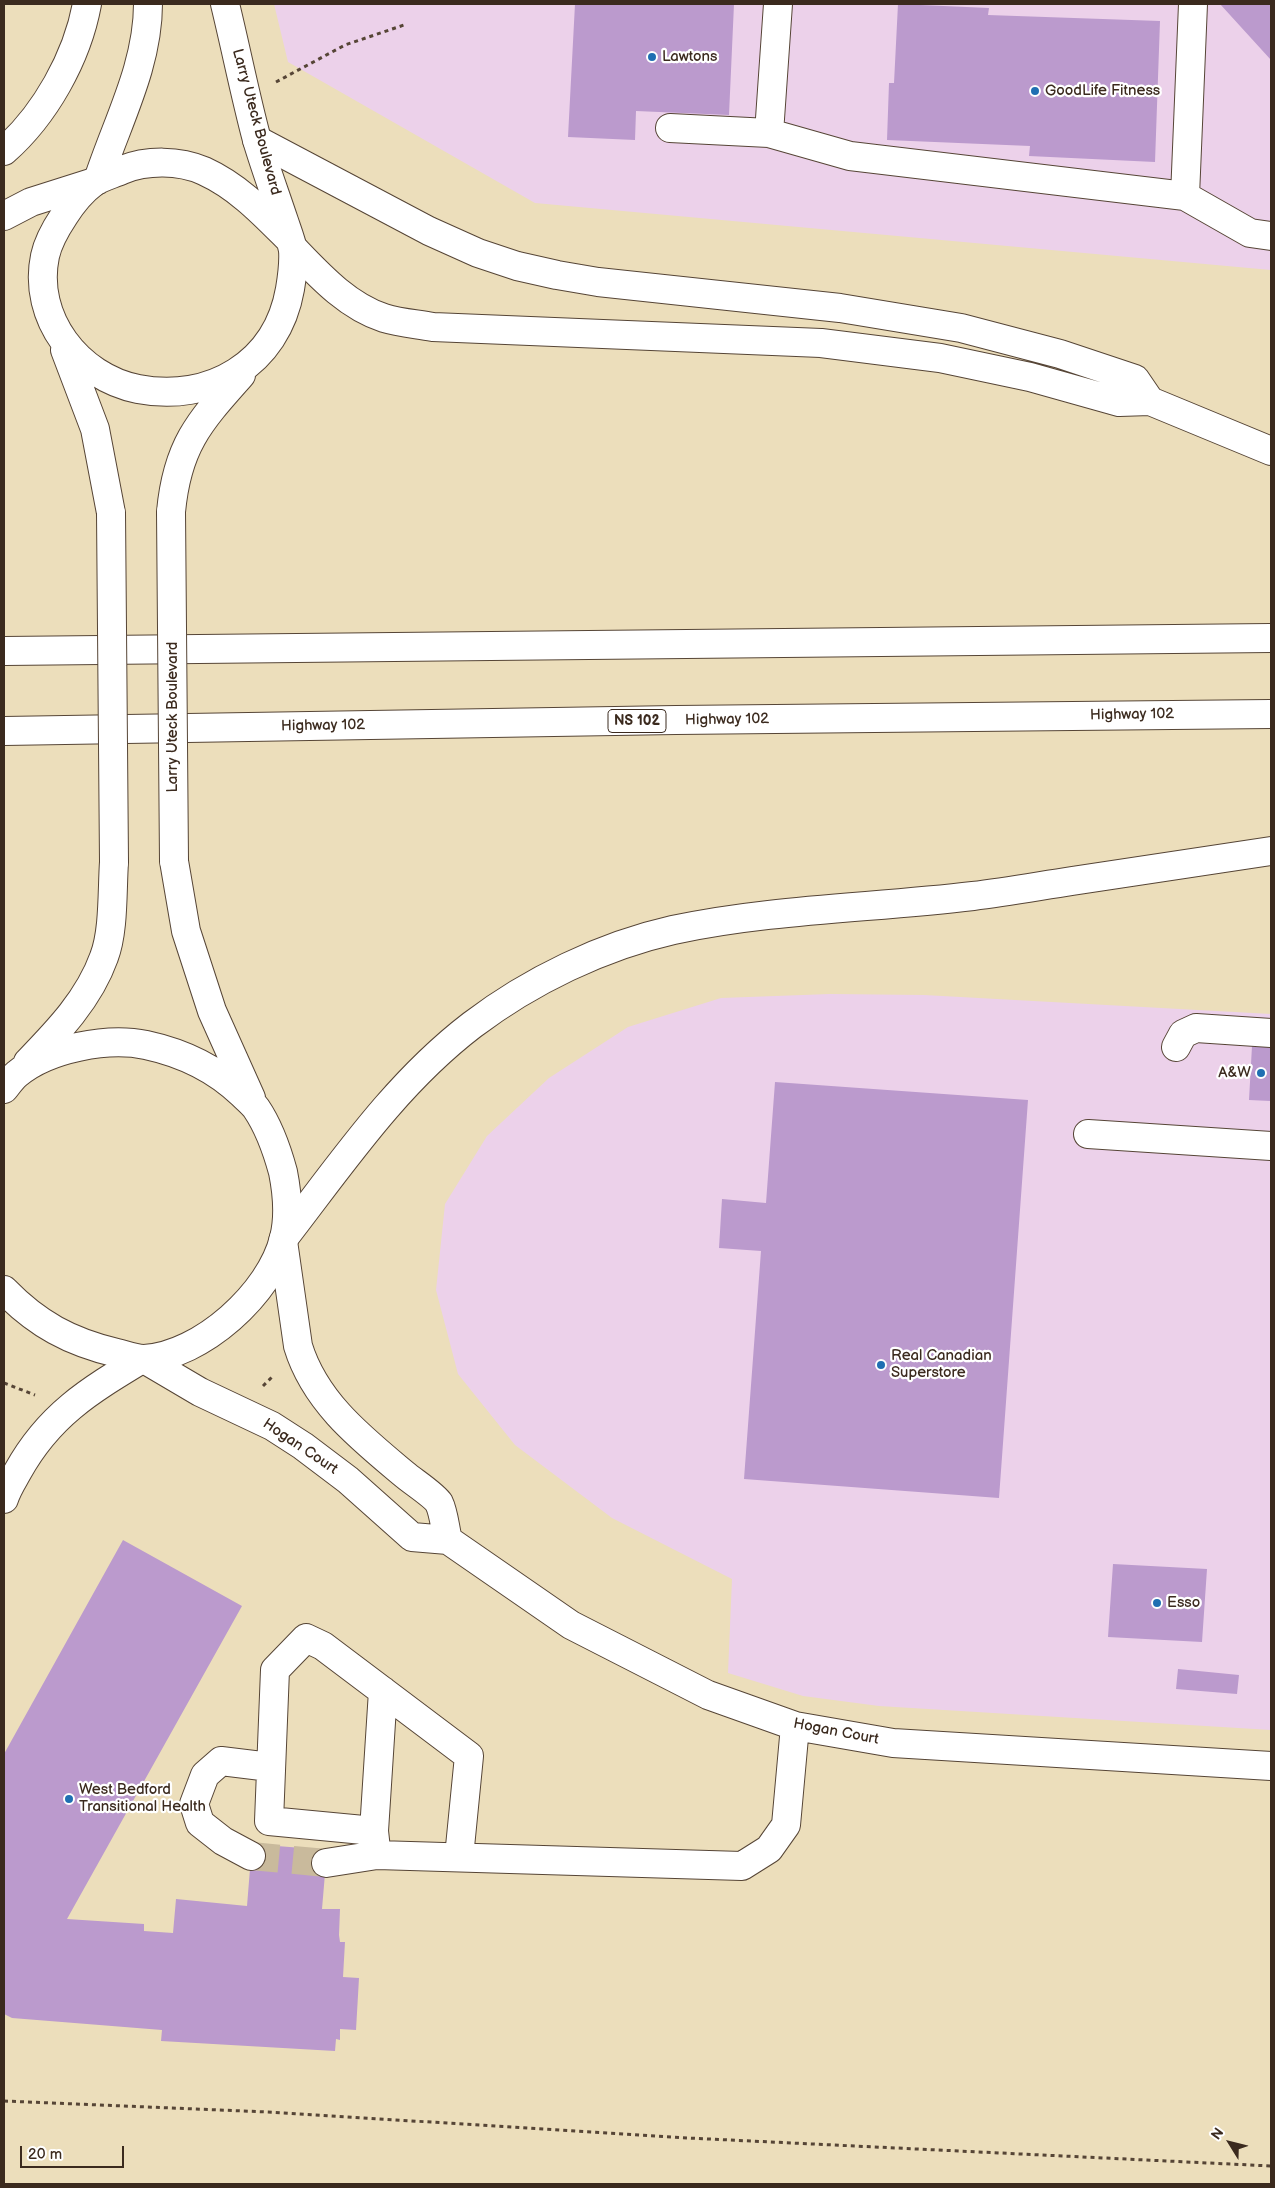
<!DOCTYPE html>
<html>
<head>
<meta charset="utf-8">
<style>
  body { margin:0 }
  #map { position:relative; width:1275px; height:2188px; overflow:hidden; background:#ecdebb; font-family:"Balsamiq Sans",sans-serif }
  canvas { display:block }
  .frame { position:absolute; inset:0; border:5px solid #3b2a1e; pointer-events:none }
  .north { position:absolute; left:1205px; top:2118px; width:50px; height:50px; -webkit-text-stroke:4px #fff; paint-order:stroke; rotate:306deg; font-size:14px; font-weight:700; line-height:20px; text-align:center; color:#3b2a1e }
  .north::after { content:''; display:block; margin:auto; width:18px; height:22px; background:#3b2a1e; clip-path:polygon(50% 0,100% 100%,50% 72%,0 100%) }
  .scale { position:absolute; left:20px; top:2146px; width:104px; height:22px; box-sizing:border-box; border:2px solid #3b2a1e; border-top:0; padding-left:6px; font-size:15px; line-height:18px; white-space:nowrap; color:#3b2a1e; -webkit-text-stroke:4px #fff; paint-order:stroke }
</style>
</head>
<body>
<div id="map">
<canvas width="1275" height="2188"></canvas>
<div class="frame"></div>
<div class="north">N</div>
<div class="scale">20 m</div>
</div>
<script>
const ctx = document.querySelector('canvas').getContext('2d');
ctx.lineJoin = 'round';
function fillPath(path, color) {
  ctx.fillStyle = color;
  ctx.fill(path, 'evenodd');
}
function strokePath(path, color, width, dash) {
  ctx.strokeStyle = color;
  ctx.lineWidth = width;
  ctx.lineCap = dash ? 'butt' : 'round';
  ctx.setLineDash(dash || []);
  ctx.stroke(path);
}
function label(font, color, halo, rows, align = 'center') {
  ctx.font = font + ' "Balsamiq Sans",sans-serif';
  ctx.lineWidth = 4.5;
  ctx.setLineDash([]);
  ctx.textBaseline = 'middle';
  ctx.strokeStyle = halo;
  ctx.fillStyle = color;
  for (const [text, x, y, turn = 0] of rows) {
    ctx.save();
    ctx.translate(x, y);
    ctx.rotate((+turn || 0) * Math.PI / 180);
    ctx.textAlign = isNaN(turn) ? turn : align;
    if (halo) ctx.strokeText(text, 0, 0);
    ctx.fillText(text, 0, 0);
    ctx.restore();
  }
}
fillPath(new Path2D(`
  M274,4H1271V270L535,203L288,62Z
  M830,994L924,995L1271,1014V1730L879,1706L803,1696L728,1673L732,1579L612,1518L515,1445L458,1374L436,1290L445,1204L487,1136L549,1078L628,1027L721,998Z`), '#ecd1ea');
fillPath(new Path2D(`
  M575,4H734L729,115L636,111L635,140L568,137Z
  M898,4L989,8L988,15L1160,21L1155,162L1029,156L1030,146L887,140L889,83H894Z
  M1220,4H1271V60Z
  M1252,1046L1271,1047V1101L1249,1100Z
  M775,1082L1028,1100L999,1498L744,1479L761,1251L719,1248L722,1199L766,1203Z
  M123,1540L242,1606L67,1919L144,1924V1931L173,1933L176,1899L247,1906L252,1844L327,1850L322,1909H340L339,1935L340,1942H345L343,1977L359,1978L356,2030L340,2029V2040L336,2039L335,2051L161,2041L162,2030L12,2018L4,2014V1754Z
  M1113,1564L1207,1569L1202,1642L1108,1637Z
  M1178,1669L1239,1675L1237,1694L1176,1689Z`), '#bb9acd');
strokePath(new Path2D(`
  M251,1856L326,1863`), '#c9ba9c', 28, [28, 14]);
const minor = new Path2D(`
  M670,128L769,133L850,156L1185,196L1250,233L1271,236
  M769,133L778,4
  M1185,196L1193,4
  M1176,1047L1183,1034L1196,1028L1271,1033
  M1088,1134L1271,1146
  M283,1241L298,1346C315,1402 361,1438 404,1474C412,1481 434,1495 439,1503C444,1513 445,1529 448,1540
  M144,1359L200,1392L272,1426L303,1446L348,1480L412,1537L448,1540L571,1625L708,1695L795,1726L893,1743L1271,1766
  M374,1831L269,1821L275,1670L306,1638L323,1646L469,1756L459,1857
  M376,1849L374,1831L383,1691
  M251,1856L223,1841L200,1823L194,1804L205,1775L221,1761L270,1767
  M326,1863L377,1855L742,1866L769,1849L786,1825L795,1726`);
const major = new Path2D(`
  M225,4C236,49 245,95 257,140C265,167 275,194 284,221C287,230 291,240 293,250C294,263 292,277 290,289C277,364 210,403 138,389C78,377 32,318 45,256C48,242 56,228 64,216C72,203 82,191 94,182C102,177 113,174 122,170C147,160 179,160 204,171C239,187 264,214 290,240
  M98,180C117,122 148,66 148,4
  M65,350L95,429L111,513
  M171,512C177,446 199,422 241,375
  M174,861L186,931L212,1011L251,1098
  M28,1062C58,1031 89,999 104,957C114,931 112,891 114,862
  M4,1089C8,1084 12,1078 17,1074C48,1048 108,1037 146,1045C183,1053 215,1068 242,1094C247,1099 252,1103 256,1108C269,1127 277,1150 283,1172C287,1192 289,1218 284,1238C271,1293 201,1356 144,1359C135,1359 125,1355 117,1353C70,1342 37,1324 4,1290
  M4,1499C7,1489 13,1480 18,1471C49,1415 89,1391 142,1359`);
const highway = new Path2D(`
  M257,140L429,231L478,253L517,266L557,275L598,282L840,308L961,328L1060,354L1135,379L1150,401
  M4,151C45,115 77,58 87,4
  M4,216L31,202L94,182
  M293,248C319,275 347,306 384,318C400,323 417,324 433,327L821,343L940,358L1030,377L1119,402L1150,401L1271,451
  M4,651L1271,638
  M4,731L676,720L1271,714
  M284,1238C342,1163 395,1084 472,1025C530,981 602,946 673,930C771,909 873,908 973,896C1006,892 1039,886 1072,881C1139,871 1205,861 1271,851`);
strokePath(minor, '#564536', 30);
strokePath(major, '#564536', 30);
strokePath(highway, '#564536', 30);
strokePath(new Path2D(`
  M276,82L345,45L404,25
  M4,1383L35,1395
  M263,1386L274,1375
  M4,2101L268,2112L688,2138L1271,2166`), '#564536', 3, [4, 4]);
strokePath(minor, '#fff', 28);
strokePath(major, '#fff', 28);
strokePath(highway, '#fff', 28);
const majorBridge = new Path2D(`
  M171,512L174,861
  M111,513L114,862`);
strokePath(majorBridge, '#564536', 30, []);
strokePath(majorBridge, '#fff', 28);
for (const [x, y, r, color] of [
  [652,57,5,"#1f6fb2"],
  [1035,91,5,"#1f6fb2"],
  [1261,1073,5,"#1f6fb2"],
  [881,1365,5,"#1f6fb2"],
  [1157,1603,5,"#1f6fb2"],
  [69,1799,5,"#1f6fb2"]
]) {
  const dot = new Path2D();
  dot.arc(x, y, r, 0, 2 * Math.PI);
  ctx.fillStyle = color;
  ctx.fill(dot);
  strokePath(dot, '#fff', 2);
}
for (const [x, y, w] of [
  [637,721,58]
]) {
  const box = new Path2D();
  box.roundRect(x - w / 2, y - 11.5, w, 23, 4);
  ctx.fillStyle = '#fff';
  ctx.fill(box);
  strokePath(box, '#3b2a1e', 1);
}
label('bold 14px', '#3b2a1e', null, [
  ["NS 102",637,721]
]);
label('15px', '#3b2a1e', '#fff', [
  ["Lawtons",662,57],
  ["GoodLife Fitness",1045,91],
  ["A&W",1251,1073,"right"],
  ["Real Canadian",891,1356],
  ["Superstore",891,1373],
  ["Esso",1167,1603],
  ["West Bedford",79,1790],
  ["Transitional Health",79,1807]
], 'left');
label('15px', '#3b2a1e', '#fff', [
  ["Larry Uteck Boulevard",256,122,75],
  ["Highway 102",1132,715,-1],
  ["Larry Uteck Boulevard",173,717,-90],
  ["Highway 102",727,720,-1],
  ["Highway 102",323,726,-1],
  ["Hogan Court",300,1447,34],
  ["Hogan Court",836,1732,11]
]);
</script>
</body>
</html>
